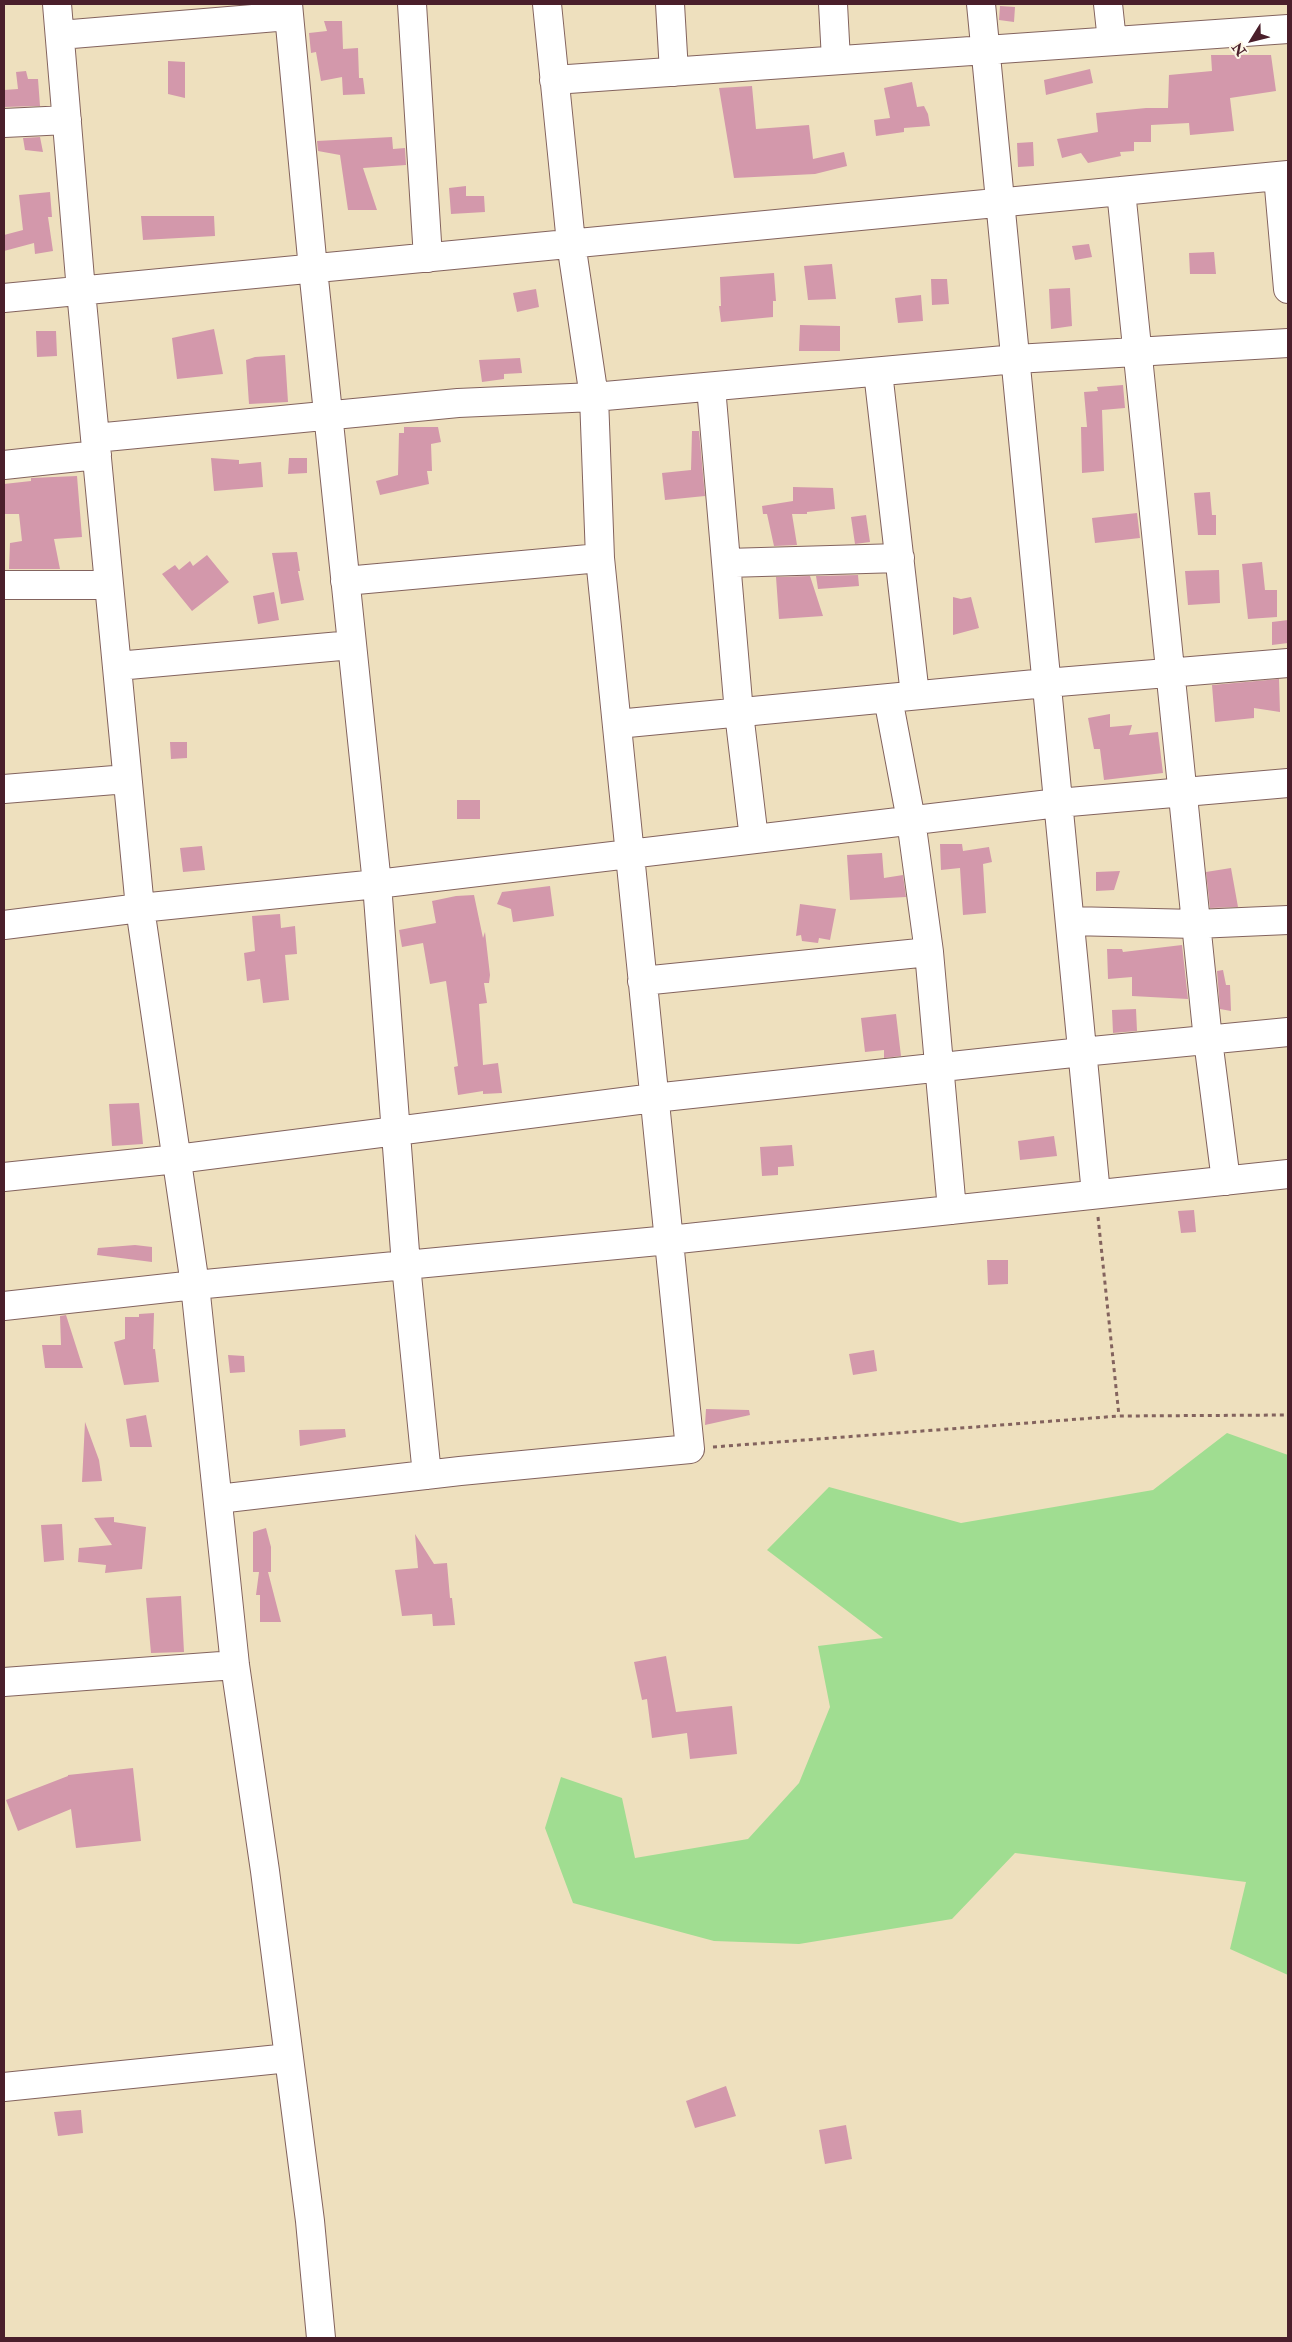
<!DOCTYPE html>
<html>
<head>
<meta charset="utf-8">
<style>
  body { margin:0 }
  #map { position:relative; width:1292px; height:2342px; overflow:hidden; background:#eee0be; font-family:"IM FELL Double Pica",serif }
  canvas { display:block }
  .frame { position:absolute; inset:0; border:5px solid #4a1f2b; pointer-events:none }
  .north { position:absolute; left:1227px; top:15px; width:50px; height:50px; -webkit-text-stroke:4px #fcf5e5; paint-order:stroke; rotate:234deg; font-size:14px; font-weight:700; line-height:20px; text-align:center; color:#4a1f2b }
  .north::after { content:''; display:block; margin:auto; width:18px; height:22px; background:#4a1f2b; clip-path:polygon(50% 0,100% 100%,50% 72%,0 100%) }
</style>
</head>
<body>
<div id="map">
<canvas width="1292" height="2342"></canvas>
<div class="frame"></div>
<div class="north">N</div>
</div>
<script>
const ctx = document.querySelector('canvas').getContext('2d');
ctx.lineJoin = 'round';
function fillPath(path, color) {
  ctx.fillStyle = color;
  ctx.fill(path, 'evenodd');
}
function strokePath(path, color, width, dash) {
  ctx.strokeStyle = color;
  ctx.lineWidth = width;
  ctx.lineCap = dash ? 'butt' : 'round';
  ctx.setLineDash(dash || []);
  ctx.stroke(path);
}
fillPath(new Path2D(`
  M1227,1433L1288,1455V1975L1230,1949L1246,1882L1015,1853L952,1919L799,1944L714,1941L573,1903L545,1828L561,1777L622,1798L635,1858L748,1839L799,1783L830,1707L818,1646L883,1638L767,1550L829,1487L961,1523L1153,1490Z`), '#a0dd91');
fillPath(new Path2D(`
  M1000,6L1015,7L1014,22L999,20Z
  M324,21H342L343,49L358,48L359,78H363L365,94L343,95L342,77L321,81L316,52L311,53L309,33L327,31Z
  M1211,55H1271L1276,91L1230,98L1234,131L1190,135L1189,123L1151,125V142H1134V151L1120,152L1121,156L1088,163L1081,153L1062,158L1057,139L1098,132L1096,113L1146,108H1168L1169,75L1212,71Z
  M168,61L185,62V98L168,94Z
  M1090,69L1093,83L1046,95L1044,80Z
  M26,71L28,79H38L40,106L4,107V90L18,89L16,72Z
  M912,82L917,107L924,106L928,114L930,126L904,128V132L876,136L874,120L890,118L884,88Z
  M752,86L756,129L809,125L813,159L844,152L847,166L815,174L734,178L719,88Z
  M40,137L43,152L25,150L23,138Z
  M392,137L393,149L405,148L406,165L363,168L377,210H348L340,155L318,151L317,141Z
  M1033,142L1034,166L1018,167L1017,143Z
  M466,186V196H484L485,212L451,214L449,188Z
  M50,192L52,217H48L53,251L35,254L34,243L4,251V235L23,230L19,195Z
  M141,216H214L215,236L143,240Z
  M1089,244L1092,257L1075,260L1072,246Z
  M1214,252L1216,274H1190L1189,253Z
  M832,264L836,299L808,300L804,266Z
  M774,273L776,301H773V317L721,322L719,306H721L720,277Z
  M931,279H947L949,304L932,305Z
  M1070,288L1072,326L1051,329L1049,289Z
  M536,289L539,307L517,312L513,293Z
  M921,295L923,321L898,323L895,298Z
  M800,325L840,326V351H799Z
  M214,329L223,374L177,379L172,338Z
  M36,331H56L57,356L37,357Z
  M285,355L288,402L249,404L246,360L255,357Z
  M520,358L522,373L504,374V379L482,382L479,360Z
  M1123,385L1125,408L1102,410L1104,471L1082,473L1081,427H1087L1084,392L1098,391L1097,387Z
  M404,427H438L441,442L431,444L432,471H427L429,484L380,495L376,481L398,475L399,433H404Z
  M692,431H699L705,496L665,500L662,473L691,470Z
  M211,458L239,460V464L261,462L263,487L214,491Z
  M289,458H307V473L288,474Z
  M77,476L82,537L54,539L60,569H9L10,543L22,541L19,514H4V484L31,481V478Z
  M793,487L833,488L835,509L807,512V514H792L797,545L774,546L767,514H763L762,506L793,501Z
  M1210,492L1212,515H1216V535H1198L1194,493Z
  M1137,513L1140,538L1095,543L1092,518Z
  M866,515L870,542L855,544L851,517Z
  M297,552L300,571H298L304,600L281,604L272,553Z
  M207,555L229,582L192,611L162,574L175,565L179,570L190,561L193,566Z
  M1262,562L1265,590H1277V617L1248,619L1242,564Z
  M1219,570L1220,603L1188,605L1185,571Z
  M858,575L859,586L818,589L816,576Z
  M810,576L823,616L779,619L776,577Z
  M274,592L279,620L258,624L253,596Z
  M953,597L961,599L971,597L979,628L953,635Z
  M1288,620V643L1272,645V622Z
  M1279,679L1280,712L1254,708V718L1215,722L1212,685Z
  M1110,714V727L1132,725L1129,735L1158,732L1163,773L1104,780L1100,749H1094L1088,718Z
  M170,742H187V758L171,759Z
  M457,800H480V819H457Z
  M940,844H962L963,851L989,847L992,862L983,864L986,913L963,915L960,868L941,870Z
  M202,846L205,870L183,872L180,848Z
  M882,853L884,878L903,875L906,897L850,900L847,855Z
  M1231,868L1238,907L1210,908L1206,872Z
  M1120,871L1114,890L1096,891V872Z
  M550,886L554,916L513,922L511,909L497,904L502,892Z
  M474,895L483,938L485,932L490,975L489,983H484L487,1003L479,1004L483,1065L498,1063L502,1093L483,1094V1091L458,1095L454,1067L458,1066L446,981L430,984L423,943L402,947L399,930L436,923L432,901L456,896Z
  M800,904L836,909L830,940L819,938L818,943L802,941L801,935L796,936Z
  M280,914L281,928L295,926L297,954L285,955L289,1000L263,1003L260,979L247,981L244,953L255,951L252,916Z
  M1182,945L1188,999L1132,996V977L1108,979L1107,949H1122L1123,952Z
  M1223,970L1226,985H1230L1231,1011L1220,1009L1217,971Z
  M1136,1009L1137,1031L1113,1033L1112,1010Z
  M896,1014L901,1056L884,1058V1050L865,1052L861,1018Z
  M139,1103L143,1144L112,1146L109,1104Z
  M1054,1136L1057,1156L1020,1160L1018,1141Z
  M792,1145L794,1166L778,1167V1175L762,1176L760,1147Z
  M1194,1210L1196,1232L1181,1233L1178,1211Z
  M135,1245L152,1247V1262L97,1255L98,1248Z
  M987,1260H1008V1284L988,1285Z
  M154,1313L153,1349H155L159,1382L124,1385L114,1342L125,1339V1317H139V1314Z
  M66,1315L83,1368H45L42,1345H61L60,1316Z
  M874,1350L877,1371L853,1375L849,1354Z
  M228,1355L244,1356L245,1372L230,1373Z
  M706,1409L749,1410L750,1415L705,1425Z
  M146,1415L152,1447H130L126,1419Z
  M85,1422L99,1460L102,1481L82,1482Z
  M345,1429L346,1437L300,1446L299,1430Z
  M114,1517V1522L146,1527L142,1569L105,1573L106,1565L78,1562L79,1548L112,1545L94,1518Z
  M62,1524L64,1560L44,1562L41,1525Z
  M266,1528L271,1547V1572H268L281,1622H260V1595H256L259,1572H253V1532Z
  M415,1534L434,1564L447,1563L450,1598H452L455,1625L433,1626L432,1614L402,1616L395,1570L418,1568Z
  M181,1596L184,1652L151,1653L146,1598Z
  M666,1656L676,1712L732,1706L737,1754L690,1759L687,1733L652,1738L647,1699L642,1700L634,1662Z
  M133,1768L141,1841L76,1848L71,1809L18,1831L6,1800L68,1776V1775Z
  M726,2086L736,2116L695,2128L686,2101Z
  M81,2110L83,2133L58,2136L54,2112Z
  M846,2125L852,2159L825,2164L819,2130Z`), '#d398ab');
const minor = new Path2D(`
  M57,4L81,291L140,908L195,1285L235,1665L265,1871L310,2221L321,2338
  M288,4L313,269L377,884L406,1265L427,1475
  M412,4L428,258
  M670,4L674,72
  M833,4L836,60
  M981,4L1096,1194
  M1108,4L1112,41
  M60,35L289,16
  M554,80L1288,29
  M4,123L67,120
  M1278,176L1288,289
  M1121,191L1208,1040L1226,1181
  M4,298L1288,175
  M878,372L915,695
  M711,387L739,713L754,839
  M95,438L458,403L594,397L1016,359L1288,343
  M4,465L97,455
  M727,563L900,558
  M345,581L600,558
  M4,585H109
  M117,666L352,645
  M888,698L911,820L929,952L952,1210
  M617,724L1046,683L1288,663
  M4,789L127,779
  M1070,921L1196,924L1288,920
  M4,925L140,908L377,884L1058,803L1288,783
  M642,981L929,952
  M4,1177L177,1159L654,1098L1082,1052L1288,1032
  M4,1306L195,1285L669,1240L1288,1174
  M218,1499L460,1471L690,1449L600,558L594,397L571,243L547,4
  M4,1682L235,1665
  M4,2087L289,2058`);
strokePath(minor, '#83635e', 30);
strokePath(new Path2D(`
  M1098,1217L1119,1416
  M713,1447L1119,1416L1288,1415`), '#83635e', 3, [4, 4]);
strokePath(minor, '#fff', 28);
</script>
</body>
</html>
